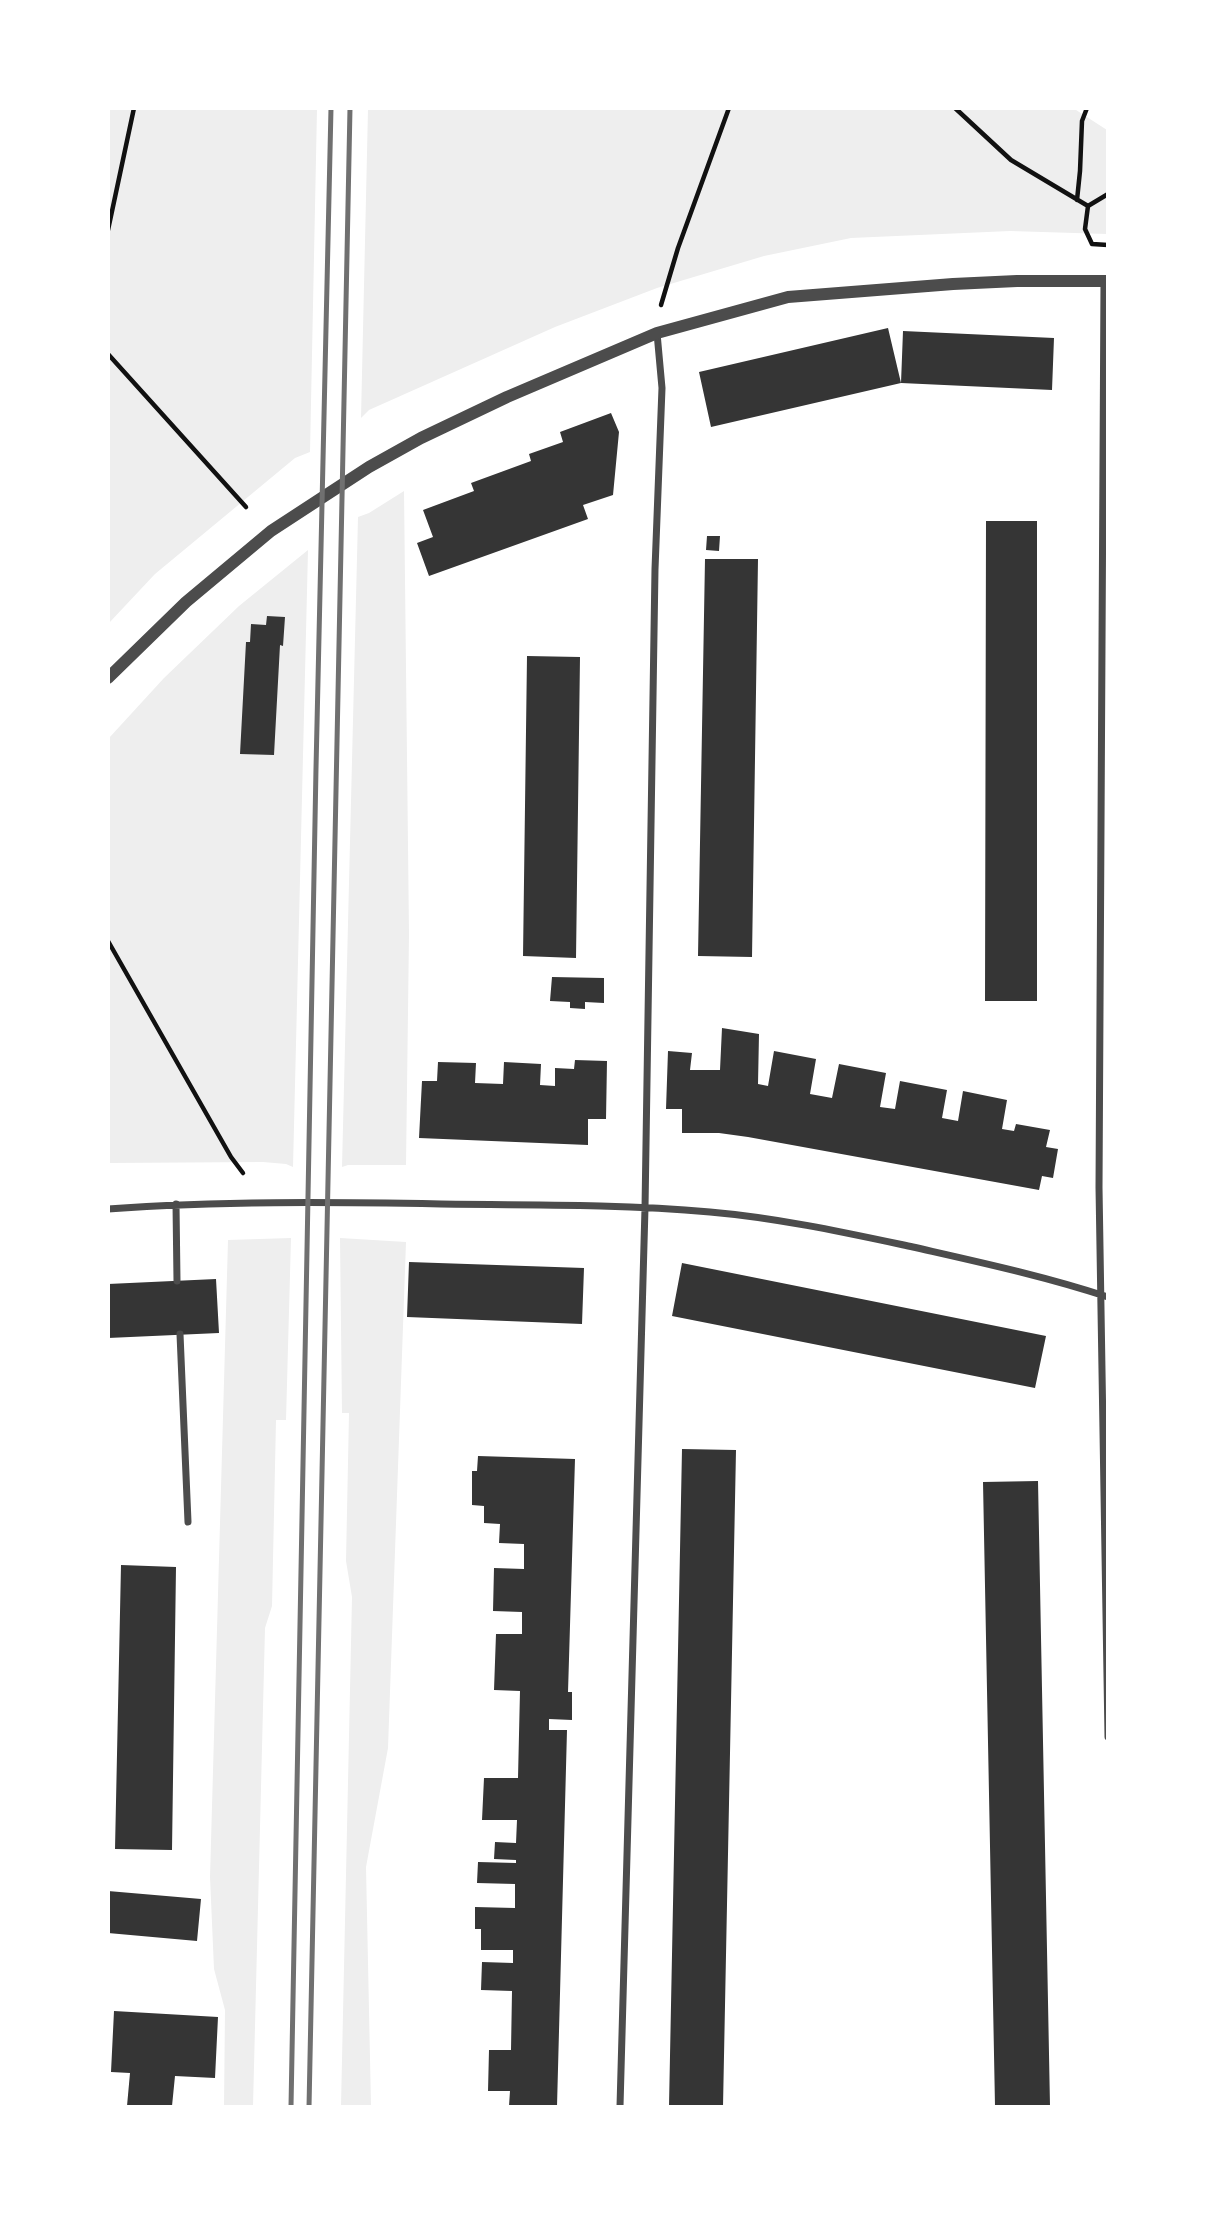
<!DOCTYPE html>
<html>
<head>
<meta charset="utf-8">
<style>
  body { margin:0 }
  #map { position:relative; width:1216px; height:2215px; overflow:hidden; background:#fff; font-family:"DM Sans",sans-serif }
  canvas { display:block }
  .frame { position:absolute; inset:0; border:110px solid #fff; pointer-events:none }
</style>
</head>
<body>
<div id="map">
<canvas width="1216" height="2215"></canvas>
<div class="frame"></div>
</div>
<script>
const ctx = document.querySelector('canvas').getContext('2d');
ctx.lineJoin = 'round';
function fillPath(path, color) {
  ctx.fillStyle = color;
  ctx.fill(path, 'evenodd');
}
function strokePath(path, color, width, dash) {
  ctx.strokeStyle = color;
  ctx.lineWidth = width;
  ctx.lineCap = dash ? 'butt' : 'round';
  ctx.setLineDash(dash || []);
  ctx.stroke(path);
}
fillPath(new Path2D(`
  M1073,108L1107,130V234L1010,231L851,238L764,256L657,288L555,327L369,410L361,418L368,109Z
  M109,109H317L310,452L295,458L155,574L109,623Z
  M404,491L409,934L406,1165H348L342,1167L358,517L369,513Z
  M308,550L293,1167L286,1164L263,1162L109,1163V738L164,678L239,606Z
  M291,1238L286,1420H276L272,1606L265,1628L253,2106H224L225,2010L214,1969L210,1877L228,1240Z
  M340,1238L406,1242L388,1748L366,1867L371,2106H341L352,1597L346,1561L349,1413H342Z`), '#eee');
fillPath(new Path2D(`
  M888,328L901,383L711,427L699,372Z
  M903,331L1054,338L1052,390L901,383Z
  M611,413L619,432L613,495L583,505L588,519L429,576L417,543L433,537L423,510L474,491L471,483L531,461L529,454L563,442L560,432Z
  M986,521H1037V1001H985Z
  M707,536H720L719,551L706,550Z
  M705,559H758L752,957L698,956Z
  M267,616L285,617L283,646L280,645L274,755L240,754L246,642H250L251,624L266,625Z
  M527,656L580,657L576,958L523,956Z
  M552,977L604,978V1003L585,1002V1009L570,1008V1002L550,1001Z
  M722,1028L759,1034L758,1084L768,1086L774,1051L816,1059L810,1094L832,1098L839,1064L886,1073L880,1107L895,1109L900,1081L947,1090L942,1118L958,1121L963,1091L1007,1100L1002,1129L1014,1131L1016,1124L1050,1130L1046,1147L1058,1149L1053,1178L1042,1176L1039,1190L748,1137L719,1133H682V1109H666L668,1051L692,1053L690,1070H720Z
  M575,1060L607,1061L606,1119H588V1145L419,1138L422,1081H437L438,1062L476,1063L475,1083L503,1084L504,1062L541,1064L540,1085L555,1086V1068L574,1069Z
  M409,1262L584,1268L582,1324L407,1317Z
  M682,1263L1046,1336L1035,1388L672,1316Z
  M216,1279L219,1333L108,1338V1284Z
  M682,1449L736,1450L723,2106H669Z
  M478,1456L575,1459L568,1692H572V1720L549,1719V1730H567L557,2106H509L510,2091H488L489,2050H511L512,1991L481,1990L482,1962L513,1963V1950H481V1929H475V1907L515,1908V1884L477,1883L478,1862L516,1863V1860L494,1859L495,1842L516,1843L517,1820H482L484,1778H518L520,1691L494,1690L496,1634H522V1612L493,1611L494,1568L524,1569V1544L499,1543L500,1524L484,1523V1506L472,1505V1471H477Z
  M1038,1481L1050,2106H995L983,1482Z
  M121,1565L176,1567L172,1850L115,1849Z
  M108,1891L201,1899L197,1941L108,1933Z
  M114,2011L218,2017L215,2078L175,2076L172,2106H127L130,2073L111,2072Z`), '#353535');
strokePath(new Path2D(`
  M955,108L1011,160L1088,206L1085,229L1092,244L1108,245
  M1077,200L1080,171L1082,121L1087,108
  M1088,206L1108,194
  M108,230L134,108
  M661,305L678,248L729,108
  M108,354L246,507
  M108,941L231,1157L243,1173`), '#111', 4.5);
strokePath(new Path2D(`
  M1104,281L1099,1187L1108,1737
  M176,1204L177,1281
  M108,1209C219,1201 330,1202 441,1204C531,1205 621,1204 710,1212C779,1218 847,1233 913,1247C979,1262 1044,1276 1108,1297
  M180,1334L188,1522
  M620,2106L645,1208L655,569L662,388L657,333`), '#4c4c4c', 7);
strokePath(new Path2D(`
  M108,678L186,602L271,531L369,467L421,438L507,397L657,333L788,297L953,284L1017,281H1108`), '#4c4c4c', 12);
strokePath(new Path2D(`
  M291,2106L316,768L331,108
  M309,2106L350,108`), '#707070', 5);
</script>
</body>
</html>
